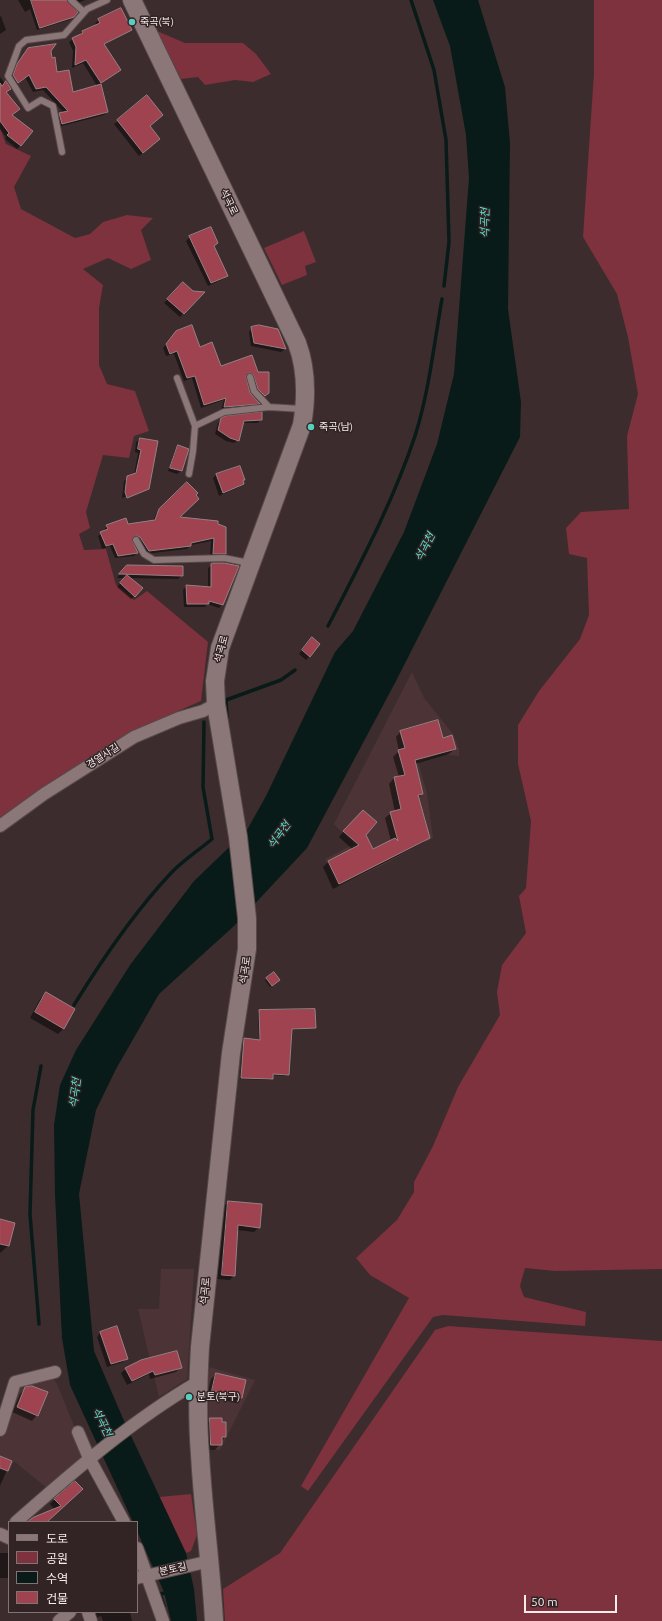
<!DOCTYPE html>
<html>
<head>
<meta charset="utf-8">
<style>
  body { margin:0 }
  #map { position:relative; width:662px; height:1621px; overflow:hidden; background:#3d2c2d; font-family:Ubuntu,"Noto Sans KR",sans-serif }
  canvas { display:block }
  .legend { position:absolute; left:8px; top:1521px; width:130px; height:92px; box-sizing:border-box; background:#322324; border:1px solid #817374; margin:0; padding:5px 7px; list-style:none; font-size:12px; color:#f7ecec }
  .legend li { display:flex; align-items:center; gap:8px; height:20px }
  .legend b { width:20px; border:1px solid #817374 }
  .scale { position:absolute; left:524px; top:1595px; width:93px; height:18px; box-sizing:border-box; border:2px solid #f7ecec; border-top:0; padding-left:5px; font-size:12px; line-height:14px; white-space:nowrap; color:#f7ecec; -webkit-text-stroke:3px #322324; paint-order:stroke }
</style>
</head>
<body>
<div id="map">
<canvas width="662" height="1621"></canvas>
<ul class="legend">
<li><b style="height:5px;background:#8b7778"></b>도로</li>
<li><b style="height:11px;background:#7d323d"></b>공원</li>
<li><b style="height:11px;background:#091b18"></b>수역</li>
<li><b style="height:11px;background:#9f4350"></b>건물</li>
</ul>
<div class="scale">50 m</div>
</div>
<script>
const ctx = document.querySelector('canvas').getContext('2d');
ctx.lineJoin = 'round';
function fillPath(path, color) {
  ctx.fillStyle = color;
  ctx.fill(path, 'evenodd');
}
function strokePath(path, color, width, dash) {
  ctx.strokeStyle = color;
  ctx.lineWidth = width;
  ctx.lineCap = dash ? 'butt' : 'round';
  ctx.setLineDash(dash || []);
  ctx.stroke(path);
}
function label(font, color, halo, rows, align = 'center') {
  ctx.font = font + ' Ubuntu,"Noto Sans KR",sans-serif';
  ctx.lineWidth = 3;
  ctx.setLineDash([]);
  ctx.textBaseline = 'middle';
  ctx.strokeStyle = halo;
  ctx.fillStyle = color;
  for (const [text, x, y, turn = 0] of rows) {
    ctx.save();
    ctx.translate(x, y);
    ctx.rotate((+turn || 0) * Math.PI / 180);
    ctx.textAlign = isNaN(turn) ? turn : align;
    if (halo) ctx.strokeText(text, 0, 0);
    ctx.fillText(text, 0, 0);
    ctx.restore();
  }
}
fillPath(new Path2D(`
  M412,672L424,698L453,734L459,749V756L441,754L418,762L427,793L433,838L379,867L338,886L325,859L354,844L334,824Z
  M161,1269H194L187,1379L159,1397L138,1309H159Z
  M209,1367L255,1380L220,1450H209Z
  M48,1377L53,1379L57,1384L83,1448V1455L48,1489L14,1461L8,1473L0,1470V1439L18,1384Z`), '#4c3436');
fillPath(new Path2D(`
  M594,0H662V1269L555,1271L525,1268L520,1286L524,1297L586,1312L585,1326L443,1315L433,1317L308,1491L301,1486L409,1298L370,1275L356,1258L397,1220L414,1192V1182L433,1146L458,1087L500,1015L497,992L502,965L526,933L519,896L526,888L531,821L518,764V725L539,691L580,639L589,615L587,558L569,554L566,528L581,512L629,509L627,436L638,394L628,337L617,294L583,237L594,73Z
  M157,31L185,43H243L256,54L271,74L253,82L235,80L205,85L198,77L181,79Z
  M0,128L6,144L31,156L14,187L21,209L75,238L90,234L103,222L127,215L153,218L141,230L151,260L131,269L108,258L83,269L103,285L99,308V365L107,384L135,391L149,431L134,436L129,458L103,455L86,512L90,528L79,534L84,550L106,549L116,585L134,600L147,591L208,642L201,701L133,731L41,789L0,818Z
  M304,231L316,262L305,266L307,275L282,285L264,248Z
  M448,1326L662,1341V1621H225L223,1589L280,1553L435,1330Z
  M191,1494L197,1535L191,1551L186,1553L159,1497Z`), '#7d323d');
fillPath(new Path2D(`
  M433,0H478L505,87L510,143L508,309L521,402L520,437L396,681L307,848L234,926L159,994L116,1069L96,1110L79,1194L94,1351L125,1423L186,1553L194,1589L197,1621H171L164,1592L137,1531V1522H133L70,1385L62,1338L55,1195L54,1125L60,1085L76,1050L130,965L194,881L247,830L266,796L335,652L353,631L404,532L437,444L454,374L469,178L466,135L450,46Z`), '#091b18');
fillPath(new Path2D(`
  M18,0H66L77,13L69,20L37,30L30,9L25,12Z
  M71,0H85L76,4Z
  M121,10L131,30L103,45L120,70L97,86L83,63L72,68L73,51L69,42L82,32L96,25L95,24L98,20Z
  M1,16L6,30L0,34V17Z
  M28,49L50,50L57,73L72,93L107,112L104,115L58,127L56,117L64,113L43,90L33,92L25,77L14,86L10,79L14,68Z
  M0,77L9,89L0,96Z
  M0,102L18,109L11,116L21,145L17,149L5,139L6,137L0,129Z
  M118,121L148,126L155,142L139,156L114,124Z
  M190,237L217,243L213,247L227,275L223,279L208,286L186,241Z
  M183,283L192,292L203,293L180,317L164,303Z
  M252,328L285,349L281,352L251,346L249,332Z
  M176,332L200,348L220,367L258,373L268,392L261,399L250,377L245,375L249,393L258,403L255,406L221,410L224,400L201,408L192,378L184,381L174,354L166,356L163,348Z
  M222,419H261L258,423H242L238,440L234,443L226,441L215,434L218,423Z
  M140,439L149,488L122,498L124,481L134,475L138,453L135,452L136,442Z
  M178,446L187,449L181,471L177,474L168,471L175,450Z
  M216,475L244,479L239,487L219,496L213,478Z
  M187,483L178,518L217,521L225,553L221,557H210L211,541L191,545L187,549L145,554L136,541L132,539L130,540L137,553L134,556L115,558L110,546L102,549L98,536L104,532V530L107,526L153,521L156,514Z
  M212,565L222,605L219,608L207,604L205,607H184L183,590L186,586L208,588V568Z
  M124,569L182,575L178,579L129,578L135,596L131,599L117,587L125,578H117Z
  M308,642L310,656L306,660L299,654Z
  M401,731L442,739L455,749L449,754L415,764L422,794L418,798L429,838L423,843L333,889L323,867L328,862L353,850L339,837L357,817L372,850L391,841L385,818L391,813L395,812L389,784L394,778L399,777L393,757L399,751L396,737Z
  M273,974L278,980L270,987L265,980Z
  M46,994L64,1028L58,1034L30,1018L40,999Z
  M259,1011L315,1028L291,1030L286,1076L272,1075L270,1080L240,1079L243,1041L245,1039L259,1040L258,1012Z
  M228,1202L259,1227L254,1232L237,1230L234,1275L230,1280L217,1279L224,1207Z
  M0,1220L8,1246L0,1253Z
  M116,1328L127,1358L123,1362L107,1367L97,1337L100,1333Z
  M180,1368L176,1372L150,1379L149,1374L127,1385L121,1373L126,1369Z
  M216,1374L241,1398L236,1403L207,1396L211,1379Z
  M26,1388L37,1415L32,1421L12,1412L20,1394Z
  M211,1419L225,1437L215,1450H206L205,1425Z
  M0,1460L11,1461L0,1486Z
  M81,1489L46,1522H30L55,1510L50,1504L55,1499Z
  M0,1553H9V1578H0Z
  M94,1612H130L132,1621H103L101,1616L95,1618Z`), '#0007');
strokePath(new Path2D(`
  M411,0L434,70L446,140L449,242L444,286
  M328,626C360,564 393,502 415,436C429,392 434,344 442,299
  M227,717L226,700L281,680L295,670
  M74,1005C103,958 134,912 172,872C184,860 199,850 212,839L203,787L204,722
  M39,1324L30,1214L33,1110L41,1066
  M164,1606L160,1594L169,1592`), '#091b18', 3.5);
const building = new Path2D(`
  M31,0H67L78,12L74,17L40,28Z
  M121,8L132,30L104,44L121,70L101,83L86,60L75,65L76,47L72,38L83,33L82,31L100,23L98,19Z
  M56,44L51,51L52,58L55,57L57,72L69,70L73,92L101,84L108,112L62,124L59,113L68,111L46,87L36,89L29,75L18,83L13,75L17,64L28,48Z
  M6,81L11,89L6,92L20,109L12,115L33,131L21,146L7,135L9,133L0,121V83L2,86Z
  M147,95L163,115L150,126L160,139L143,153L117,120Z
  M211,227L218,243L214,246L228,276L211,283L189,236Z
  M183,282L193,291L205,292L184,314L167,299Z
  M192,325L200,347L212,342L221,366L252,355L258,372H269V393L265,396L258,389L253,374L249,373L246,376L250,393L260,404L224,407L226,398L204,405L195,376L187,378L177,351L170,354L166,344L176,331Z
  M259,325L278,329L286,349L254,343L251,327Z
  M262,412V420L244,421L239,441L230,438L218,430L221,418L225,416Z
  M140,438L158,441L149,489L127,498L125,492L127,476L136,473L141,450L138,449Z
  M178,445L189,449L182,471L170,468Z
  M240,466L245,480H243L244,484L223,493L216,474Z
  M187,482L198,493L196,495L199,499L180,517L218,521V524L226,527V554H213L214,538L191,543V546L149,551L140,537L136,536L132,540L138,553L118,556L113,544L106,546L100,532L108,529L106,525L126,518L128,524L155,520L159,509Z
  M213,563H224L239,566L223,605L209,601V604H187L186,585L211,587V564Z
  M127,565L183,566V576L119,574Z
  M127,575L143,588L135,597L120,583Z
  M312,637L320,644L310,657L302,650Z
  M438,720L443,738L452,735L456,749L415,760L423,794L418,795L430,838L339,884L328,861L359,845L343,831L363,810L377,822L366,835L373,849L395,838L398,841L390,812L401,809L394,777L405,775L398,750L405,748L400,731Z
  M274,972L280,980L272,986L266,978Z
  M46,992L75,1009L64,1029L35,1012Z
  M315,1009L316,1028L292,1029L289,1075L273,1074V1079L241,1078L244,1038L260,1040L259,1010Z
  M228,1201L262,1204L260,1228L238,1225L235,1276L222,1275Z
  M0,1219L15,1223L9,1246L0,1244Z
  M117,1326L128,1359L111,1364L100,1332Z
  M177,1351L182,1368L155,1375L153,1371L132,1381L125,1368L141,1360Z
  M216,1373L246,1380L242,1398L212,1391Z
  M32,1386L48,1392L38,1416L17,1407L25,1387Z
  M210,1418H222V1422H226V1437H222V1445H211Z
  M0,1456L12,1461L8,1471L0,1468Z
  M75,1481L83,1489L47,1522H27L34,1517L61,1506L54,1499Z`);
fillPath(building, '#9f4350');
strokePath(building, '#958182', 1);
const lane = new Path2D(`
  M71,0L84,12
  M62,152L53,106L41,100L28,108L8,76L19,46L26,40L64,35L87,9L107,0
  M250,377L254,391L269,407
  M177,378L195,426L193,451L189,474
  M195,426L224,412L269,407L302,409
  M136,540L144,554L154,560L224,558L249,563`);
const street = new Path2D(`
  M0,826L44,794L134,737L179,718L203,711L216,704
  M0,1430L15,1382L55,1372
  M78,1432L89,1458L124,1522
  M16,1522C74,1471 131,1421 198,1382
  M0,1534L9,1538
  M137,1548L163,1621
  M137,1578L210,1561
  M88,1612L91,1621
  M59,1621L70,1612`);
const secondary = new Path2D(`
  M132,0L297,343C307,370 307,396 302,425L220,648L215,681L216,704L238,837L247,918V949L231,1053L200,1347C198,1382 197,1418 200,1454C203,1510 211,1565 214,1621`);
strokePath(lane, '#564949', 8);
strokePath(street, '#564949', 14);
strokePath(secondary, '#564949', 20);
strokePath(lane, '#8b7778', 6);
strokePath(street, '#8b7778', 12);
strokePath(secondary, '#8b7778', 18);
for (const [x, y, r, color] of [
  [132,22,4,"#59cebf"],
  [311,427,4,"#59cebf"],
  [189,1397,4,"#59cebf"]
]) {
  const dot = new Path2D();
  dot.arc(x, y, r, 0, 2 * Math.PI);
  ctx.fillStyle = color;
  ctx.fill(dot);
  strokePath(dot, '#322324', 1.5);
}
label('10px', '#f7ecec', '#322324', [
  ["죽곡(북)",140,22],
  ["죽곡(남)",319,427],
  ["분토(북구)",197,1397]
], 'left');
label('10px', '#f7ecec', '#322324', [
  ["석곡로",229,202,64],
  ["석곡로",221,649,-75],
  ["경열사길",103,756,-33],
  ["석곡로",245,970,-82],
  ["석곡로",205,1291,-85],
  ["분토길",173,1569,-13]
]);
label('italic 11px', '#57e1cf', '#322324', [
  ["석곡천",485,223,-89],
  ["석곡천",425,547,-63],
  ["석곡천",279,835,-54],
  ["석곡천",75,1093,-82],
  ["석곡천",102,1422,64]
]);
</script>
</body>
</html>
